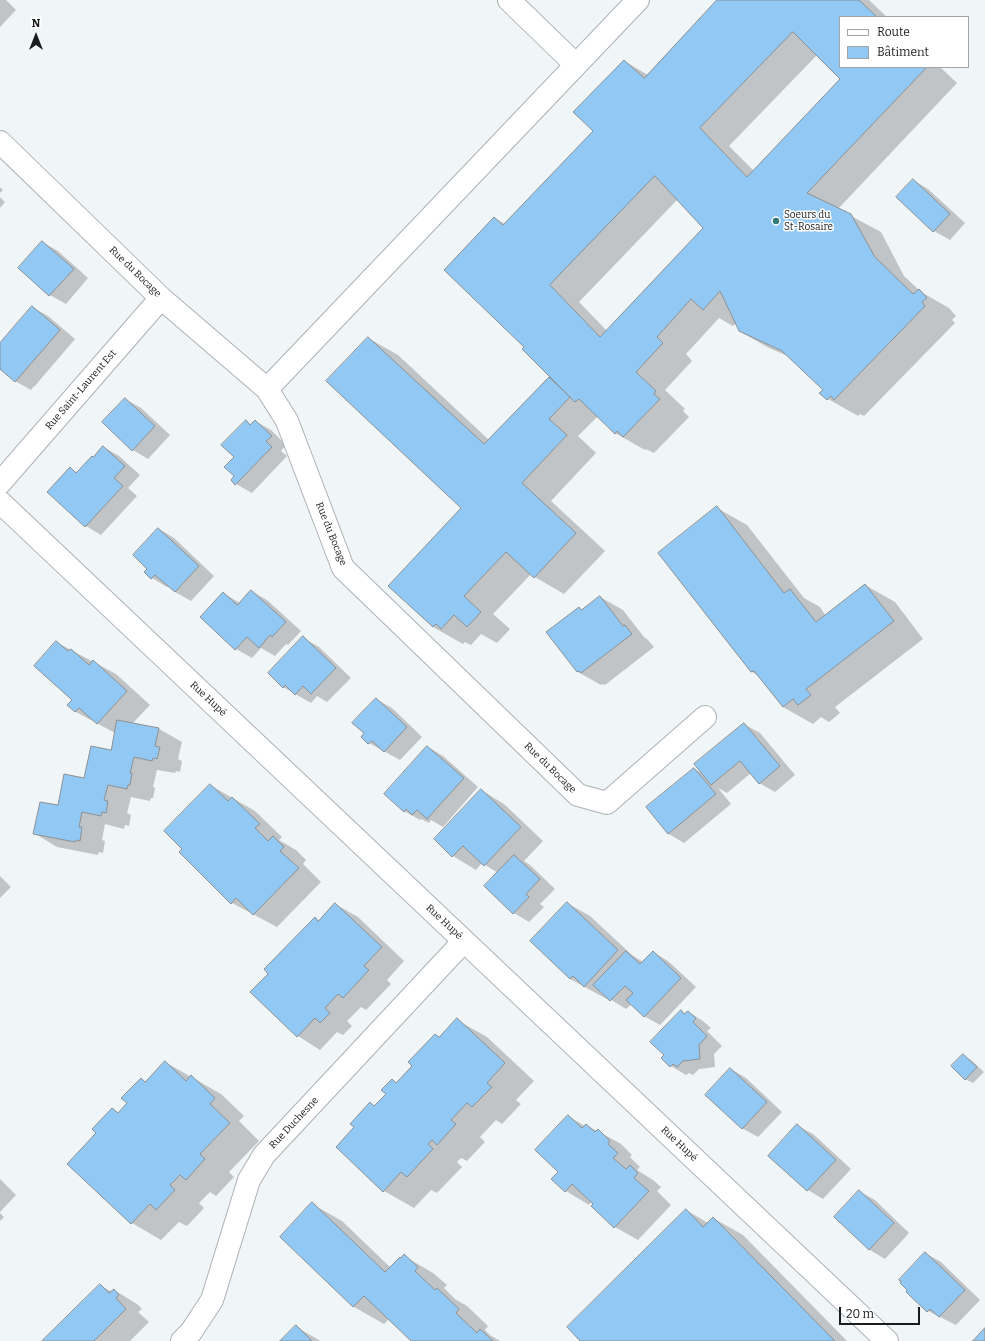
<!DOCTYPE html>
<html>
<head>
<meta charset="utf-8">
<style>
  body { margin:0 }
  #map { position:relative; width:985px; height:1341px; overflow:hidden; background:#f0f5f8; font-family:Bitter,serif }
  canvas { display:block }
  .legend { position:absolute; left:839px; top:16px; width:130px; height:52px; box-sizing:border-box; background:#fff; border:1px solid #a3a4a4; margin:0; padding:5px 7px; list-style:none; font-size:12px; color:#191b1c }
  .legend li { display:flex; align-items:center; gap:8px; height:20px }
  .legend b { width:20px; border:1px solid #a3a4a4 }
  .north { position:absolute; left:16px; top:16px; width:40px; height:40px; -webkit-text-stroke:3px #fff; paint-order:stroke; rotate:0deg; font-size:11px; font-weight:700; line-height:16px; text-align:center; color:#191b1c }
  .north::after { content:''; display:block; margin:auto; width:14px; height:18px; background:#191b1c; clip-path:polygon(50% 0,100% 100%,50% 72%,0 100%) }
  .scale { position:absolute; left:839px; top:1307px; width:81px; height:18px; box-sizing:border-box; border:2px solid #191b1c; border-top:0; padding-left:5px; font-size:12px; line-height:14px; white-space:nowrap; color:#191b1c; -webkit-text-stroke:3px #fff; paint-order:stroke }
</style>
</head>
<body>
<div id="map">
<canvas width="985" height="1341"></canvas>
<ul class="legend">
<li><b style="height:5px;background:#fff"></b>Route</li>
<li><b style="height:11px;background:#91c9f4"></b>Bâtiment</li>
</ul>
<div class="north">N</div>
<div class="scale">20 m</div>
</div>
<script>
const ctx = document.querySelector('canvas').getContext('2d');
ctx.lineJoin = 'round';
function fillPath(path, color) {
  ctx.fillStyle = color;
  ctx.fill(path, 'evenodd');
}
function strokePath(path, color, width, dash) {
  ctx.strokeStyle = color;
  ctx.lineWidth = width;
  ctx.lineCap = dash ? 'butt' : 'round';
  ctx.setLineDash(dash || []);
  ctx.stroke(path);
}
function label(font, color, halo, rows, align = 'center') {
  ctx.font = font + ' Bitter,serif';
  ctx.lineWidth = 3;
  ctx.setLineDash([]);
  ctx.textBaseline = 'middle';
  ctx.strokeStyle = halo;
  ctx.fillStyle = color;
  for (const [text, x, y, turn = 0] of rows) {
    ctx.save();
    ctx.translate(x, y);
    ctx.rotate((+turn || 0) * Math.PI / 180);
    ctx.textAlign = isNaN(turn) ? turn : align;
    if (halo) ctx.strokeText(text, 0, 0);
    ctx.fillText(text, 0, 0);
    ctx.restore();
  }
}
fillPath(new Path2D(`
  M0,0H6L16,10L0,27Z
  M719,0H869L887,17H840V67H940L957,83L838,209L881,232L904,276L921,292L949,308L956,316L952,320L955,323L864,416L860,414L858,416L828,399L824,390L790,357L769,348L739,331L736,323L733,326L719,318L686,354L692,361L665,390L685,409L683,411L689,417L654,453L646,449L645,450L615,433L598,416L578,436L596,453L551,501L605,551L564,594L535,577L531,574L493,614L510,629L497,643L481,634L471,645L465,642L463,644L433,627L389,586L463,508L368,338L398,355L489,440L550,377L526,347L494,218L505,224L595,131L624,61L648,75ZM817,55L841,79L754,171L729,146ZM678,199L704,228L607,331L579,302Z
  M913,180L928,189L965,223L950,240L934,231Z
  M0,187L3,190L0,193Z
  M0,197L5,202L0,208Z
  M42,242L58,251L88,278L66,304L50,295L19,268Z
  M32,307L48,316L75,339L34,387V386L31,390L15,381L0,368V345Z
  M125,399L141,408L170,435L148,459L133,450Z
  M246,421L252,425L255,421L271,430L286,445L281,451L287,456L252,493L236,484L232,480L236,476L235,457Z
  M103,447L119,456L140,475L128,488L137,496L101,535L86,526L70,468L78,473Z
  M717,508L747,525L804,598L820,607L826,616L865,585L895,602L923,639L835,707L840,713L829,722L821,717L813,724L783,707L759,676L752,672Z
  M159,529L174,538L214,576L191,601L175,592L169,586L167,587L152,578L145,572L148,569Z
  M251,591L267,600L301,631L288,645L286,644L275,656L261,648L252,658L236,649L201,617L223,593L240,603Z
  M600,597L623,610L644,637L648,640L654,647L605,685L602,684L601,685L578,672L579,608L583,610Z
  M303,638L319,647L351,678L327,702L317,696L311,703L283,687Z
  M56,642L116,674L150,705L132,724L159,729L182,742L178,759L182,761L180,772L176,771L175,773L157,770L153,787L155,788L153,798H151L150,801L131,797L127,813L131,815L129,826L125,825L124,829L105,824L102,840L105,841L103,853L99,852L98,855L57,847L34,833L111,752L115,733L76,712L69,705L73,700Z
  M376,699L392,708L422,737L400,760L369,743L365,733Z
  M744,724L760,733L795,775L775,792L759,783L751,773L727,793L718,788L731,804L684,843L669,834L647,808L694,769L703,774Z
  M428,747L443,756L478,787L443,827L431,820L429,823L421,819L420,820L404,811Z
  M210,785L255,811L282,837L279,840L296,850L306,860L303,864L321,882L277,927L232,903L184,849Z
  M481,790L504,804L543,841L524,861L530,865L555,889L540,904L544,907L529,922L514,913L498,873L482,863L476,870L453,856L435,839Z
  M0,876L11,887L0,898Z
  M567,903L590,916L632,955L643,962L653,952L668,961L696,987L660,1025L644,1016L632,1004L626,1009L608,998L607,999L570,979Z
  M335,904L358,917L404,961L387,980L391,984L366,1010L361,1007L347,1021L352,1026L343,1035L337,1032L320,1050L298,1036L252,992L270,973L315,918L319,921Z
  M681,1012L686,1014L688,1012L703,1021L711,1028L707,1031L722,1046L714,1054L715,1067L699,1069L693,1075L689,1073L686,1075L671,1066L665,1055Z
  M457,1020L487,1037L534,1081L516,1100L521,1104L502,1124L496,1120L480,1137L485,1142L467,1161L461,1158L457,1162L462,1167L437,1193L431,1190L414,1208L384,1191L355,1127L370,1104L375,1107L387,1094L392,1080L398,1083Z
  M963,1056L971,1060L984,1072L973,1083L965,1079Z
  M165,1062L221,1094L244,1116L239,1121L259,1141L229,1172L234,1177L216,1196L210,1192L199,1203L204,1208L187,1226L179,1222L161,1240L132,1223L98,1133L113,1109L119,1113L128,1103L141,1079L147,1082Z
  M731,1069L746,1078L782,1112L758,1137L742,1128Z
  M568,1116L585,1126L586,1125L597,1131H598L621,1144L632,1155L630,1157L640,1167L637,1170L653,1180L661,1187L657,1191L671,1205L638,1240L615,1227L592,1201L589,1205L566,1191L559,1172Z
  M798,1126L813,1134L851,1169L823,1199L808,1190L770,1156Z
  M0,1179L16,1195L0,1212Z
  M860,1192L875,1200L909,1233L885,1259L870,1250L835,1217Z
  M312,1204L342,1221L391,1268L404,1256L433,1273L447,1285L444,1288L455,1299L467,1306L488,1326L485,1330L490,1335L500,1341H412L389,1319L384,1324L354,1307L281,1236Z
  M686,1210L708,1223L713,1218L743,1235L847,1341H582Z
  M0,1213L4,1217L0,1221Z
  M925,1253L941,1262L980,1300L956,1325L928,1311Z
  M100,1285L112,1292L114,1290L137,1304L142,1309L138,1312L149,1322L130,1341H44Z
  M296,1327L319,1340L320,1341H282Z`), '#0003');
const building = new Path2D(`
  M717,0H859L877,17H840V67H927L807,193L851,214L875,257L913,294L919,289L927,298L922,302L925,306L834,400L831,396L827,400L819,393L823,390L782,351L739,331L720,291L703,310L691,299L657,337L663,343L636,372L656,391L654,394L660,399L623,437L617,431L615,434L579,399L575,402L522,349L524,347L444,270L494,217L503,225L593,131L573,112L624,60L644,78ZM793,32L840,79L747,177L700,128ZM655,176L703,228L600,337L550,285Z
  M913,179L950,214L933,232L896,197Z
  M42,241L74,269L49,296L18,268Z
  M32,306L60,330L15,382L0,369V343Z
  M368,337L484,444L549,377L570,397L549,419L567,435L522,483L576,533L534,578L506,552L464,596L481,612L467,627L454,615L441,629L436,624L433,627L388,586L461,508L326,381Z
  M125,398L155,426L132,451L102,422Z
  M246,420L250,425L255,420L272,436L266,441L272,447L235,485L231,480L234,476L224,467L234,457L221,445Z
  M103,446L125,466L114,478L123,486L85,527L47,492L70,467L76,473L92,456L93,457Z
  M717,506L784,593L790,589L816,622L865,584L894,621L806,689L811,695L798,705L793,699L783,707L754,671L751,672L658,553Z
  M158,528L199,566L175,592L155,575L151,579L144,572L147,569L133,555Z
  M251,590L286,622L272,637L270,635L259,648L247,637L235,650L200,617L223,592L237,605Z
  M600,596L623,626L625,625L632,634L581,673L579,671L577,672L546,632L579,607L581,610Z
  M303,636L336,668L311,694L303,686L295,695L285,685L283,688L268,673Z
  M56,641L68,651L71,649L89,665L93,660L127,691L97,724L79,708L75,712L67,705L72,700L34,666Z
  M376,698L407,727L384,752L372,741L368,744L361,737L364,733L352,723Z
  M117,720L159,728L155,746L160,747L157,759L153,758L152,761L134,757L130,773H132L130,785H128L127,789L108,785L104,800L108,801L106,813L102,812L101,816L82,812L79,827H82L80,841L76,840L75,842L33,834L40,802L58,805L64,774L84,778L91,746L111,750Z
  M744,723L780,766L759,784L740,761L711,785L694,764Z
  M427,746L464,778L427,819L417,810L412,815L406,809L404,812L384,794Z
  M694,768L716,794L668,834L646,807Z
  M210,784L228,801L232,797L260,824L255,828L268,841L273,836L284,847L280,851L299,868L253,915L236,898L231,904L179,852L182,849L164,831Z
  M481,789L521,827L484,866L463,846L452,857L434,839Z
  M514,855L540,879L526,894L529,897L513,914L484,886Z
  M567,902L618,950L584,987L573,976L570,979L530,941Z
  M335,903L382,947L364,966L369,970L343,998L338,994L325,1008L330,1013L320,1023L315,1018L297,1037L250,992L268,974L264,969L315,917L318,921Z
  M626,951L640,964L653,951L681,978L644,1017L626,1000L633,993L625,986L610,1001L593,985Z
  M681,1010L684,1014L688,1011L696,1018L693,1022L707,1036L699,1045L700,1059L683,1061L677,1067L673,1064L670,1067L661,1058L664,1055L650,1042Z
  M457,1018L505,1063L487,1083L492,1087L472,1107L467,1103L451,1120L456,1124L437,1145L432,1140L428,1144L433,1149L407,1177L401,1172L383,1192L336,1147L354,1127L350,1124L370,1102L374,1106L386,1094L381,1090L392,1079L396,1083L412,1066L408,1062L435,1034L439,1037Z
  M963,1054L977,1067L965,1080L951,1066Z
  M165,1061L186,1081L191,1075L215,1098L210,1104L230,1123L200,1154L205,1159L186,1180L180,1175L170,1185L175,1190L156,1210L150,1204L131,1224L67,1164L96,1133L92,1129L112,1108L118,1113L127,1103L121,1098L141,1078L145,1082Z
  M730,1068L767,1102L742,1129L705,1095Z
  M568,1115L582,1128L586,1124L595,1132L598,1129L610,1141L608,1144L618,1153L613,1158L626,1169L630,1165L638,1173L634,1178L649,1191L614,1228L591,1206L593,1204L572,1184L565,1192L551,1179L558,1172L535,1150Z
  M797,1124L836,1160L807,1191L768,1156Z
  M859,1190L894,1223L869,1250L834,1217Z
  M312,1202L385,1272L400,1257L401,1258L404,1254L418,1267L415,1271L435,1290L437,1288L459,1309L456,1313L477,1333L480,1329L493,1341H411L364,1296L353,1307L280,1237Z
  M686,1209L703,1227L713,1217L835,1341H580L567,1327Z
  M925,1252L965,1290L939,1317L930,1309L927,1312L906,1292L907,1290L900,1283L901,1281L899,1280Z
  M100,1284L109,1293L114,1289L119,1295L116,1298L126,1309L94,1341H42Z
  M296,1325L312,1341H280Z
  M985,1328V1341H973Z`);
fillPath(building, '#91c9f4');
strokePath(building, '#8c9093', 1);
const minor = new Path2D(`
  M509,0L576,65
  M0,142L161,298L267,389L287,421L343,568L578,795L607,803L705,717
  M267,389L638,0
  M0,483L161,298
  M0,502L887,1341
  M182,1341L191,1332L212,1300L249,1180L264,1155L464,941`);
strokePath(minor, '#adb1b4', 24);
strokePath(minor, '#fff', 22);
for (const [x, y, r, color] of [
  [776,221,4,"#317b7a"]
]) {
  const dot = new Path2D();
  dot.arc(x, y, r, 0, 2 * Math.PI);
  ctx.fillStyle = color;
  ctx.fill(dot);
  strokePath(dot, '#fff', 1.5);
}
label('10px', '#191b1c', '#fff', [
  ["Soeurs du",784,215],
  ["St-Rosaire",784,227]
], 'left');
label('10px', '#191b1c', '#fff', [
  ["Rue du Bocage",135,272,44],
  ["Rue Saint-Laurent Est",81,390,-49],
  ["Rue du Bocage",331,534,68],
  ["Rue Hupé",208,699,43],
  ["Rue du Bocage",550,768,44],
  ["Rue Hupé",444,922,43],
  ["Rue Duchesne",294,1123,-47],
  ["Rue Hupé",679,1144,43]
]);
</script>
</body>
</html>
